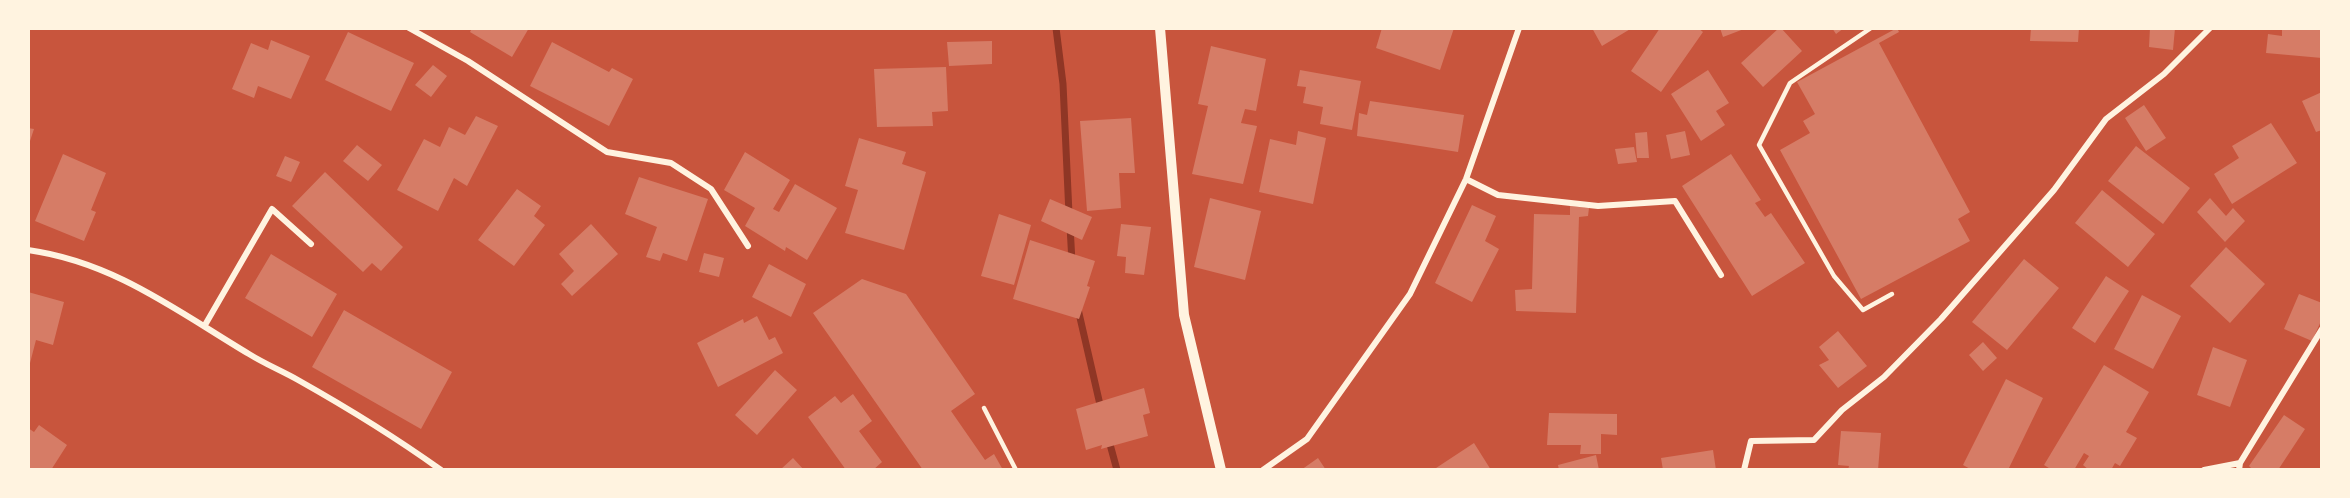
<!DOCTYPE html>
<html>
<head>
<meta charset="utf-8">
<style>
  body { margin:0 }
  #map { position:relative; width:2350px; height:498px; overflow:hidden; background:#c8553d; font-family:"Fira Sans",sans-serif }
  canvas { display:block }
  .frame { position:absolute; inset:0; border:30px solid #fff3e0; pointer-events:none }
</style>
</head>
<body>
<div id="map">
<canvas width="2350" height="498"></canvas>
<div class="frame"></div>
</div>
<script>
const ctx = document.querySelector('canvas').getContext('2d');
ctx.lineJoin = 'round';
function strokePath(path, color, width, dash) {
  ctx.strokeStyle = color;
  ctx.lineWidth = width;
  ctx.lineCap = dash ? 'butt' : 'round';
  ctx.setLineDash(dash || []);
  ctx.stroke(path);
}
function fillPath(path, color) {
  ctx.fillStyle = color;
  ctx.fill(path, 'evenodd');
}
strokePath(new Path2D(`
  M1056,28L1063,84L1069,214
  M1070,226L1072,262
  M1078,309L1101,409
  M1108,437L1117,470`), '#8f3625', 7);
fillPath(new Path2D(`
  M472,28H529L512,57L470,32Z
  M1382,28H1454L1440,70L1376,48Z
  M1592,28H1632L1602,46Z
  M1660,28H1698L1703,32L1661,92L1631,71Z
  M1720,28H1744V29L1723,37Z
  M1779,28H1781L1802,51L1763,87L1741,63Z
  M1832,28H1844L1836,34Z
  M1897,28L1899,32L1879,43L1970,212L1958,219L1970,241L1861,299L1780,150L1810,133L1803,121L1815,114L1797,82Z
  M2031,28H2079L2078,42L2030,41Z
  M2150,28H2175L2173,50L2149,47Z
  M2282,28H2322V58L2266,53L2268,34L2282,36Z
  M348,32L414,63L391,111L325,80Z
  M271,40L310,56L291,99L258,86L254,98L232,89L251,43L268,50Z
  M992,41V64L949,66L947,42Z
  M552,42L609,72L612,68L633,79L609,126L530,86Z
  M1211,46L1266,59L1256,111L1245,109L1241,123L1257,126L1243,184L1192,174L1208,106L1198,104Z
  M433,65L447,76L431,97L415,85Z
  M946,67L948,111L932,112L933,126L877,127L874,69Z
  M1300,70L1361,81L1352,130L1320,124L1323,107L1303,103L1306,87L1297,86Z
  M1708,70L1729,103L1716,111L1725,125L1701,141L1671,94Z
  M2322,92V130L2316,132L2302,101Z
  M1370,101L1464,115L1458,152L1357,136L1359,113L1367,115Z
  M2144,105L2166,138L2146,151L2125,118Z
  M476,116L498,126L467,186L454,178L438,211L397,190L424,139L440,147L449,127L465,135Z
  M1131,118L1135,173H1119L1121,208L1087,211L1080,121Z
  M2271,123L2297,163L2232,204L2214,174L2239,158L2232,146Z
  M28,128L34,129L29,144H28Z
  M1298,131L1326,138L1313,204L1259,192L1270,139L1296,145Z
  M1685,131L1690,155L1671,159L1666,135Z
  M1647,132L1649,158H1637L1635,133Z
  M859,138L906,152L902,164L926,172L904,250L845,233L858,190L845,186Z
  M357,145L382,165L368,181L343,161Z
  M2136,146L2190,188L2163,224L2108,181Z
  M1634,147L1637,162L1618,164L1615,149Z
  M745,152L790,180L773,209L779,212L795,184L837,208L807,260L786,247L785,251L745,226L755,208L724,190Z
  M63,154L106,173L91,210L96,212L84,241L35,221Z
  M1731,154L1761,200L1755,203L1765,217L1771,213L1805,263L1752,296L1682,186Z
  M285,156L300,162L291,182L276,176Z
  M325,172L403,247L381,271L372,263L363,272L292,206Z
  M639,177L708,199L687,261L663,253L660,261L646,257L657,227L625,214Z
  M517,189L541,206L534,216L545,225L514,266L478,240Z
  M2102,190L2155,234L2128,267L2075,223Z
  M1210,198L1261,211L1245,280L1194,267Z
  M2210,198L2226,216L2233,208L2245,221L2225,242L2197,212Z
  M1050,199L1092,217L1082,240L1041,221Z
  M1472,205L1496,216L1485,241L1499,249L1472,302L1435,283Z
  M1570,206L1589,208L1588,216L1579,217L1576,313L1516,311L1515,290L1532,289L1534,214L1570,215Z
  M999,214L1031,225L1014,285L981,276Z
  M591,224L618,254L572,296L561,284L574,271L559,254Z
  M1121,224L1151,227L1144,275L1125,273L1126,257L1117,256Z
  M1030,240L1095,261L1087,286L1090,287L1079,319L1013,299Z
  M2226,247L2265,284L2230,323L2190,286Z
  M704,253L724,258L719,277L699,272Z
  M271,254L337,294L312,337L245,298Z
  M2024,259L2059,288L2007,350L1972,322Z
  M769,264L806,284L791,317L752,297Z
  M2106,276L2129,291L2095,343L2072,328Z
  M862,279L906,294L975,394L951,411L985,460L994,454L1003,470H923L813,313Z
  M28,292L64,302L53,345L36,340L29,367Z
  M2299,294L2322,303V319L2312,341L2284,329Z
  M2142,295L2181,316L2153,369L2114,349Z
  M344,310L452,372L421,429L312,367Z
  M757,316L769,340L775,337L783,353L718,387L697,343L743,319L744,323Z
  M1838,331L1867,366L1838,388L1819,365L1829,360L1819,347Z
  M1983,342L1997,358L1983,371L1969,355Z
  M2213,347L2247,360L2230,407L2197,395Z
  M2104,365L2149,392L2126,432L2137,438L2120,466L2115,463L2111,470H2089L2083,465L2089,456L2084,453L2074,470H2052L2044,465Z
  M775,370L797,390L757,435L735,415Z
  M2006,379L2043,398L2008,470H1972L1963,465Z
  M1144,388L1150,413L1143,415L1148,436L1101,449L1102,445L1086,450L1076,409Z
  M853,394L872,421L859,431L882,462L873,470H846L808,417L835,396L841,403Z
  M1549,413L1617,414V435L1601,434V454H1580L1581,445H1547Z
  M2284,415L2305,429L2278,470H2253L2249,466Z
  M39,425L67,445L51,470H28V428L34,432Z
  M1841,431L1881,433L1878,470H1848L1849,466L1838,465Z
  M1474,443L1491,470H1433Z
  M1713,450L1716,470H1663L1661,458Z
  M1596,455L1599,470H1559L1558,465Z
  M793,458L804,470H780Z
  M1318,458L1326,470H1301Z`), '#d67c66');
strokePath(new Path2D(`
  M1871,28L1790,83L1759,145L1834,276L1863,310L1892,294
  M984,408L1016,470`), '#fff3e0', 4.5);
strokePath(new Path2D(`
  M409,28L468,61L607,152L671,163L711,189L748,246
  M1466,179L1498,195L1598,206L1675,201L1721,275
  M28,250C114,262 177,311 249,354C265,364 282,371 298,380C346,407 395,437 441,470
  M205,325L272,209L311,244
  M1263,470L1307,439L1410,294L1466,179L1519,28
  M1744,470L1751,441L1814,440L1842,410L1884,377L1941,319L2054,190L2106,119L2164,74L2210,28
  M2204,470L2240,463
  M2239,470L2240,463L2322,329`), '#fff3e0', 6);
strokePath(new Path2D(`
  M1160,28L1184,315L1221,470`), '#fff3e0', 10);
</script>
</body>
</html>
